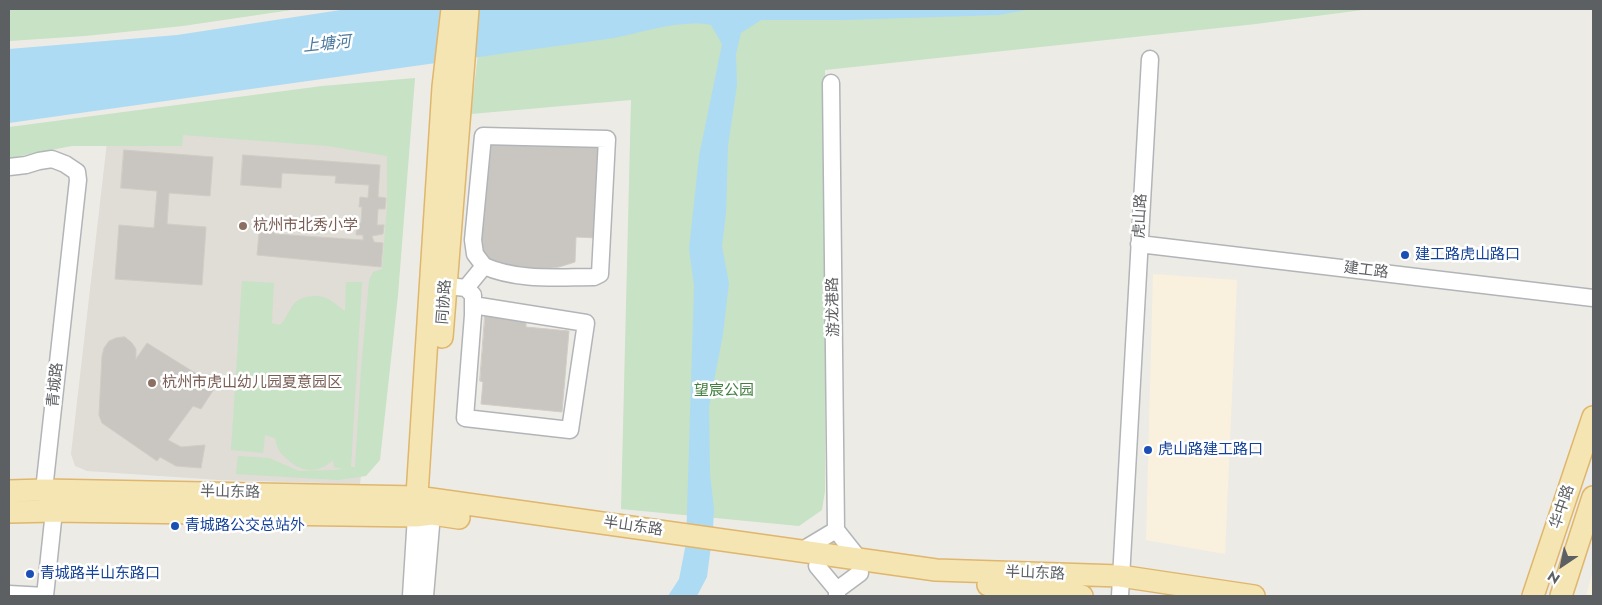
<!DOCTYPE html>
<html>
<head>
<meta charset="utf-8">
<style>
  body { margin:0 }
  #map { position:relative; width:1602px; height:605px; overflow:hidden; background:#edebe5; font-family:Jost,sans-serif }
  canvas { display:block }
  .frame { position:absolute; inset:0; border:10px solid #5d6063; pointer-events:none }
  .north { position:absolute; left:1537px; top:540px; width:50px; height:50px; -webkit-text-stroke:4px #fff; paint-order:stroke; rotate:214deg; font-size:14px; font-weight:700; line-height:20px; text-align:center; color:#5d6063 }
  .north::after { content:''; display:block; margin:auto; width:18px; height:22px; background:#5d6063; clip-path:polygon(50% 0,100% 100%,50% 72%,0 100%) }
</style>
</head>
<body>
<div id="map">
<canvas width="1602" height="605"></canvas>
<div class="frame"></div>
<div class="north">N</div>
</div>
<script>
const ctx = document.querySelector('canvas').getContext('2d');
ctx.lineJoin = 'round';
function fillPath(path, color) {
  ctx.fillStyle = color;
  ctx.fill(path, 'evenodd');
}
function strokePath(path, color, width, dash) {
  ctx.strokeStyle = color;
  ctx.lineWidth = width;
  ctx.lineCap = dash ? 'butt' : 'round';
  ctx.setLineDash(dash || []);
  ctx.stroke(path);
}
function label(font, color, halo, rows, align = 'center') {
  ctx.font = font + ' Jost,"Noto Sans SC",sans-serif';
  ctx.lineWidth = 5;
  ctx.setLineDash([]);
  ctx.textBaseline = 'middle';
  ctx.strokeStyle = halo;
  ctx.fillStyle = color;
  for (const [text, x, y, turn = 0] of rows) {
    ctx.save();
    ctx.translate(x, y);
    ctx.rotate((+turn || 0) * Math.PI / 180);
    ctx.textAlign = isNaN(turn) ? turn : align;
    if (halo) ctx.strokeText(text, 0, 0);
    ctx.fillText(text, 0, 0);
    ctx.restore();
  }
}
fillPath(new Path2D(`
  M1153,274L1237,280L1225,554L1146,540Z
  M1593,570V596H1586Z`), '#f9f1de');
fillPath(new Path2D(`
  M109,125L399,147L360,484L219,480L87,471L75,466L71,454Z`), '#e0dcd6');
fillPath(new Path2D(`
  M9,9H298L183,26L85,36L9,41Z
  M483,9H1370L1256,24L825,70V491L822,510L799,526L621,509L631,100L471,114Z
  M415,78L398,295L380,460L366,476L338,480L236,474L238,456L269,458L299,471L334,470L343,469L334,467L333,460C318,474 302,473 287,459C284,456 280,453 279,450C277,447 276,442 275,438L265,435L263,453L231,450L242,281L274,283L272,323L280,325C286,319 289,311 293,305C300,296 316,294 326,298C333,301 339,307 345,311L346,282H362L351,467H355L361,369L369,281L373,272L382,269L387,207V156L328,146L183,135L182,146H72L9,158V127L322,86Z`), '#c7e2c5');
fillPath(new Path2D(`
  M347,9H1032L999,15L844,20H761L741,33L736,54L737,85L728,146L726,213L722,246L729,283L723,334L709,407L710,474L714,509L713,530L707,577L697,596H668L679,579L686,543L694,286L689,249L699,156L722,44L711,25C682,19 643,32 614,38L9,123V49L177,35Z`), '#aedbf4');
const building = new Path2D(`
  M487,142L599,144L597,238L576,237L575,262L559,267L536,270L499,266L492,262L486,256L480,247Z
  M124,150L213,157L210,196L169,193L167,224L206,227L202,285L115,279L119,225L154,228L157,191L121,188Z
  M243,155L380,165L378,197L386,198L385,209H378L377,225H384L383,234L372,236L374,242L383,243L381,267L257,255L260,223L272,224L275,234L363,240V235H356L357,222L361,223L362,207H359L360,197L368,198L369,185L335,183L336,176L282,173L281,188L241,185Z
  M485,316L526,320V327L569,331L562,412L481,404L483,382L480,381Z
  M125,337L132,343L136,349V359L147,343L216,386L201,409L193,406L168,440L181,447L205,445L201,468L176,466L160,457L157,461L102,423L99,415L102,356L104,348L109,341L116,338Z`);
fillPath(building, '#c9c6c2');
strokePath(building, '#d1ccc4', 1);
const minor = new Path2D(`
  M831,83L836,530L859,559
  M9,167L26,165L39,161L52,159L65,164L77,172L78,180L44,490L54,511L45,596
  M1139,244L1593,298
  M457,287L466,288L473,295V315L465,418L570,430L586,323L473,305
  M466,288L484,266L475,254L473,240L483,136L607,139L600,274L594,277C557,277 518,281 484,266
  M801,551L836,530
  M817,566L837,590V596
  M837,590L860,573
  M9,594L45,596
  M411,596L416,516
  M425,596L432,514
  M1120,596L1150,59`);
const major = new Path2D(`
  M442,337L468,9
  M9,491L44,490L417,497L936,570L1120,576L1254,596
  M416,511L443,87L452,9
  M9,512L54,511L416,516L432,514L459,518
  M988,585L1082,596
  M1533,596L1593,417
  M1561,596L1593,497`);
strokePath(minor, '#b2b5b8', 19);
strokePath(major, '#dfb66c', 24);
strokePath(minor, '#fff', 16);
strokePath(major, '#f5e5b3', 21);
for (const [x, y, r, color] of [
  [243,226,5,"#8d6e63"],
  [1405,255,5,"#1a4fb4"],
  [152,383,5,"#8d6e63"],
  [1148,450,5,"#1a4fb4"],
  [175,526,5,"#1a4fb4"],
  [30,574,5,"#1a4fb4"]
]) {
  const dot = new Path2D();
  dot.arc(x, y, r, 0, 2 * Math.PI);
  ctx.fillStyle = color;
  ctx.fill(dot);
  strokePath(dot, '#fff', 2);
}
label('15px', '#5d6063', '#fff', [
  ["虎山路",1141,216,-87],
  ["建工路",1366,271,7],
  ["同协路",445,302,-86],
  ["游龙港路",834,307,-91],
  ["青城路",56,385,-84],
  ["半山东路",230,493,1],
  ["华中路",1563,507,-71],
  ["半山东路",633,527,8],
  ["半山东路",1035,574,2]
]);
label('15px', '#785e54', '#fff', [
  ["杭州市北秀小学",253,226],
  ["杭州市虎山幼儿园夏意园区",162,383]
], 'left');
label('15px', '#164399', '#fff', [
  ["建工路虎山路口",1415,255],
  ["虎山路建工路口",1158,450],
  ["青城路公交总站外",185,526],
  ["青城路半山东路口",40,574]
], 'left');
label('15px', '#427f40', '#fff', [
  ["望宸公园",724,391]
]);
label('italic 16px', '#4a789c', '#fff', [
  ["上塘河",327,45,-6]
]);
</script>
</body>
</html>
